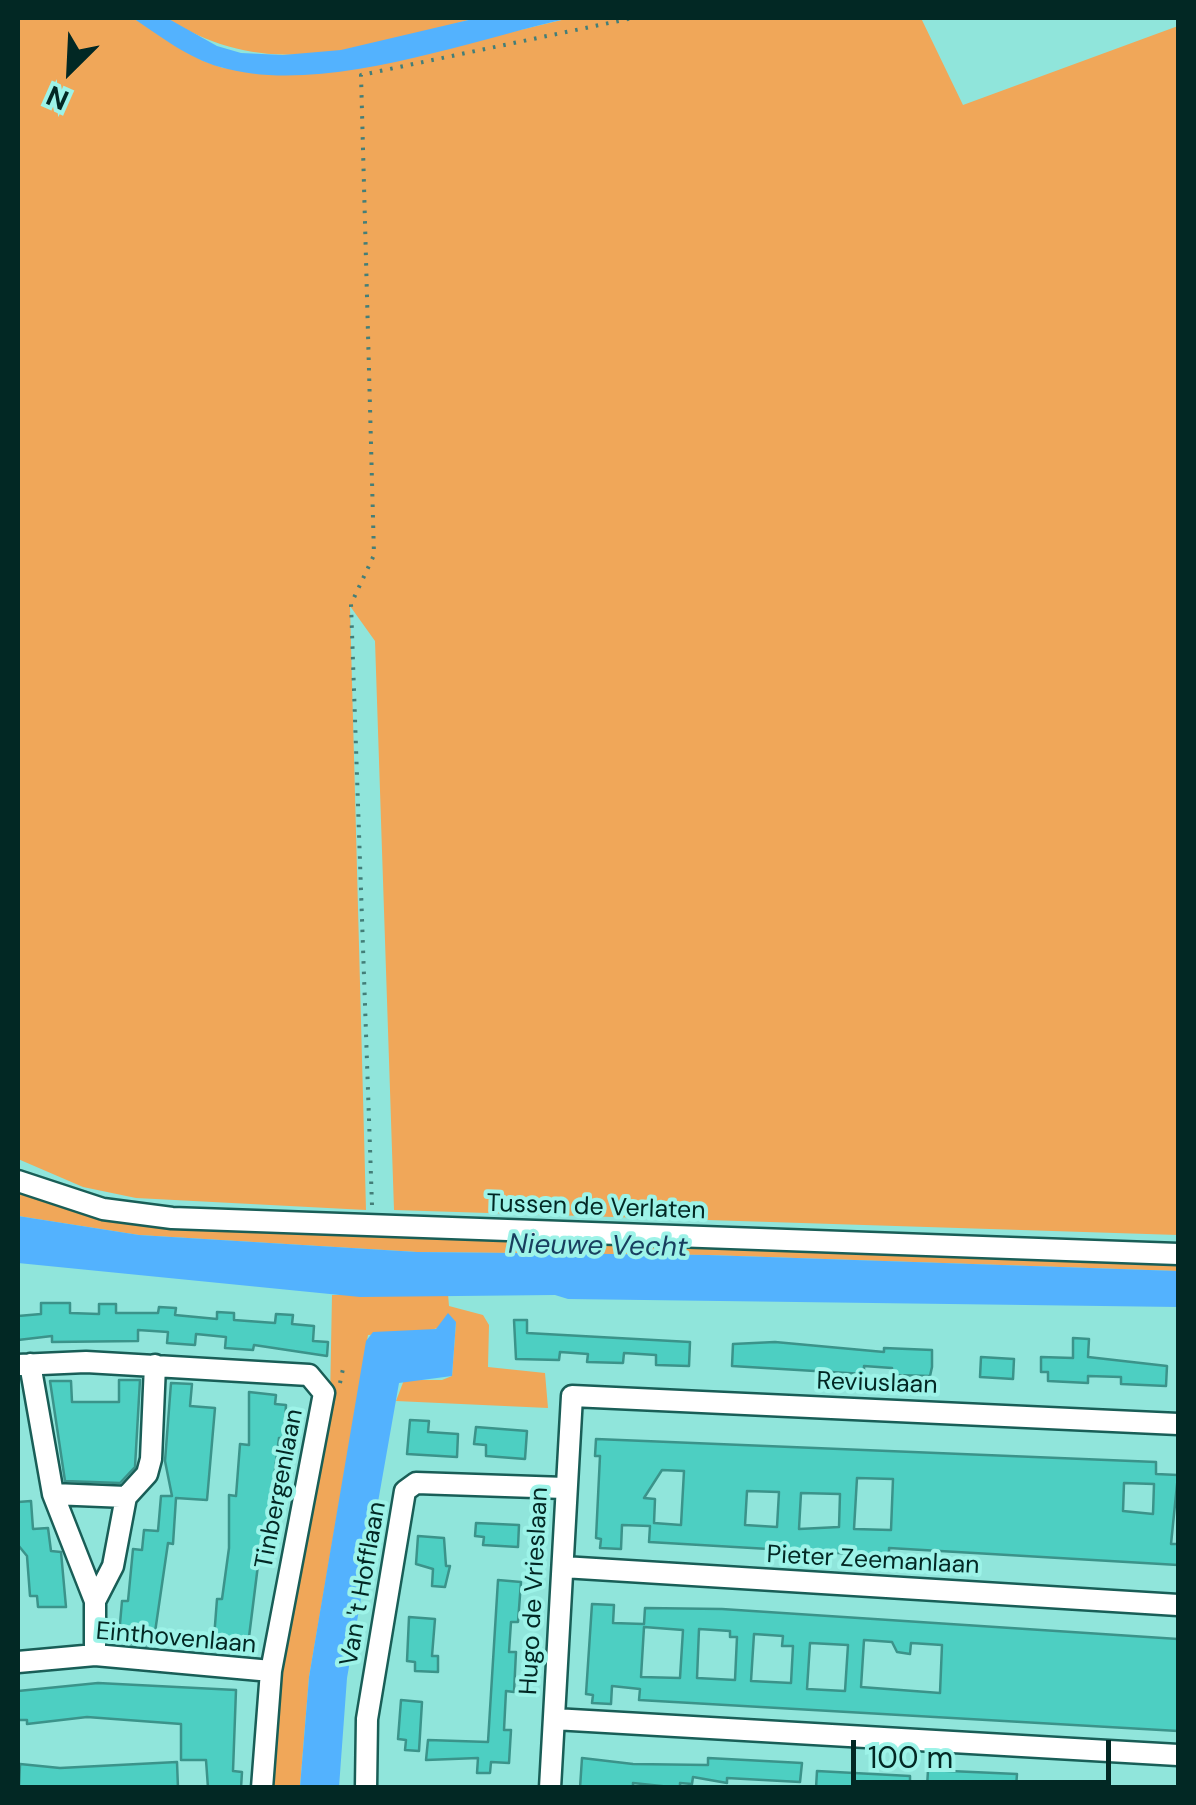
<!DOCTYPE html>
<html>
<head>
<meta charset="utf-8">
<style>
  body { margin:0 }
  #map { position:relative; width:1196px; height:1805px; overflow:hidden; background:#90e5db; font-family:"DM Sans",sans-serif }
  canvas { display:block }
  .frame { position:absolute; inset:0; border:20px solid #022824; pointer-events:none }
  .north { position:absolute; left:20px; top:20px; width:100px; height:100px; -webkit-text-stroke:8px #9df3e8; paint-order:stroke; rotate:204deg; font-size:28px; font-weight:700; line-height:40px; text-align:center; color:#022824 }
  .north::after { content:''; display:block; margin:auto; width:35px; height:45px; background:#022824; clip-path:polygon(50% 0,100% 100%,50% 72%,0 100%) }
  .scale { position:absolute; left:851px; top:1740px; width:260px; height:45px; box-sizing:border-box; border:5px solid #022824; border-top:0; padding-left:12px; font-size:30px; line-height:35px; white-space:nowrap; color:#022824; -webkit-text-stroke:8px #9df3e8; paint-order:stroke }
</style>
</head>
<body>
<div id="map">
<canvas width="1196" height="1805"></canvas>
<div class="frame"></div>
<div class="north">N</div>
<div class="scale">100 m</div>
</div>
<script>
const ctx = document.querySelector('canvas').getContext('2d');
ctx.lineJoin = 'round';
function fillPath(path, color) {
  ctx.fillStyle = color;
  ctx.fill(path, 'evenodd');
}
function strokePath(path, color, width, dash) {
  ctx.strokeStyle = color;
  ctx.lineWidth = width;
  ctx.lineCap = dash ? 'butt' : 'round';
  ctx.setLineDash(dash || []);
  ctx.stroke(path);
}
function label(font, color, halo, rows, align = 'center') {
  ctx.font = font + ' "DM Sans",sans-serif';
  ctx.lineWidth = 8;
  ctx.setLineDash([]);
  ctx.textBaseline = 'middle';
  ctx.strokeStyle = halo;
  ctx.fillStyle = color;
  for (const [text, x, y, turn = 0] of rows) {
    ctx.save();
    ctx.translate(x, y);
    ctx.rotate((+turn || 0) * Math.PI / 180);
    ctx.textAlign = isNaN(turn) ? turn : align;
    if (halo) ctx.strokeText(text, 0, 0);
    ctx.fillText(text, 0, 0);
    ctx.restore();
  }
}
fillPath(new Path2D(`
  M18,18H133L201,60L223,68L297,73L399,59L570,18H921L963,105L1178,26V1235L394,1210L375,641L350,606L366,1210L136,1198L83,1187L18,1159Z
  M167,18H477C369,45 269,85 167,18Z
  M18,1188L82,1210L1178,1260V1271L708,1255L417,1252L139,1235L18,1216Z
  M448,1294L449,1306L483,1315L489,1325L488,1367L545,1373L548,1408L396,1401L404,1380H442L452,1376L456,1322L428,1331L368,1335L309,1677L300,1787L273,1788L278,1688L330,1401L332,1295Z`), '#f0a759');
fillPath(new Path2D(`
  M133,18H167L217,46L241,53L283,55L341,50L477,18H570C469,40 322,97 220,67C188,58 160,36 133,18Z
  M18,1216L139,1235L417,1252L708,1255L1178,1271V1307L568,1299L555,1295L360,1297L18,1263Z
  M448,1313L456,1322L452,1376L399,1383L347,1678L339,1787H300L309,1677L366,1341L373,1332L436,1329Z`), '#53b2fe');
const building = new Path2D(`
  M41,1303H70V1313L99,1314V1304H116V1313H158L159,1307L176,1308L175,1315L217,1319V1312L234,1313V1320L275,1323L276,1314L293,1315L292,1324L314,1326L313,1341L328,1342L327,1356L254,1345L253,1350L225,1348L226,1337L196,1334L195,1345L167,1343L168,1332L138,1330V1341L52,1342V1336L18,1340V1316L41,1314Z
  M514,1320H527V1333L690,1342L689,1366L656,1365V1355L624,1353L623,1363L587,1362L588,1354L560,1352L559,1360L516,1359Z
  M1073,1338L1089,1339L1088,1357L1167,1366L1166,1386L1121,1384V1377L1088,1376V1383L1048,1381V1372H1041V1357L1073,1358Z
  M775,1342L884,1352V1348L932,1350V1367L930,1376L892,1375V1368L864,1366V1374L732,1366L733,1344Z
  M981,1357L1014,1359L1013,1379L980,1377Z
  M119,1380H140L135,1467L120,1483L65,1481L50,1381H71L72,1402H119Z
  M171,1383L192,1384L190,1406L215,1408L207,1500L176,1498L173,1544L168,1543L153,1646L130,1644L131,1636L119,1635L122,1601H128L133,1549L142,1550L144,1530L158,1531L161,1496H172L165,1461Z
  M249,1392L276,1395L275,1404L286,1405L284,1438H279L266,1542L261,1541L248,1645L237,1644L236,1653L213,1651L217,1599H222L229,1548V1495L236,1496L240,1444L249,1445Z
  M410,1420L429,1421L428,1432L458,1434L457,1457L407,1454Z
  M476,1427L527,1431L525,1459L486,1456V1445L474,1444Z
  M596,1439L1156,1462V1474L1178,1475L1171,1544H1178V1565L889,1548V1556L649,1542L650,1526L622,1525L621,1549L600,1548L601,1539L596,1538L600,1456H595ZM662,1470L684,1471L681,1525L654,1523L655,1499L644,1498ZM857,1478L893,1479L891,1530L854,1529ZM1124,1483L1154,1484L1153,1514L1123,1511ZM747,1491L779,1492L777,1527L745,1525ZM801,1493L840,1494L839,1527L799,1529Z
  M31,1501L33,1529L48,1528L51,1551L61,1552L66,1607H38L37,1596H30L27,1556L18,1545V1502Z
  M476,1523L519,1525L518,1547L483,1545L484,1537L475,1536Z
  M418,1536L444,1538L446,1566H450L445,1587L432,1586L433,1569L416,1564Z
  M498,1580L521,1582L518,1622H511L509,1652H516L514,1692L506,1691L504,1730H511L509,1763L491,1762L490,1773H477L478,1758L426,1760L428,1740L488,1742Z
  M592,1604L614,1605L613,1623L644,1624L645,1608L722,1609L1178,1639V1731L639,1700L640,1689L612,1686L611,1704L592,1703L593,1695L586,1694ZM644,1627L683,1630L680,1678L641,1677ZM699,1629L730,1631V1637H737L735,1680L697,1678ZM754,1634L783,1636L782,1646H793L791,1683L751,1681ZM864,1640L892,1642L897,1652L910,1654L911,1643L942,1645L940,1693L861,1687ZM810,1643L848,1645L845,1691L807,1689Z
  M409,1617L435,1619L432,1656H438V1672L415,1671V1662L407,1661Z
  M98,1683L236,1690L233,1771L242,1772L241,1788H208L206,1760H181V1724L87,1717L27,1724V1720H18V1691Z
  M401,1700L422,1702L419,1751L405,1750L406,1740L398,1739Z
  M582,1758L633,1764L708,1765V1758L802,1763L800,1782L727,1778V1783L693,1777L692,1784L680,1783V1788L633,1783V1788H580Z
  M177,1762L178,1788H19L20,1764L60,1768Z
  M928,1770L1017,1774L1016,1788H927Z
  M817,1771L910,1776V1788H816Z`);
fillPath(building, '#4dcfc2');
strokePath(building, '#3b938a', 2.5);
const street = new Path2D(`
  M18,1181L103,1209L172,1218L1178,1254
  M30,1364L53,1494L95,1601V1655
  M18,1365L86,1362L309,1375L324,1393L271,1671L262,1788
  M53,1494L126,1497
  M563,1567L1178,1605
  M95,1601L113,1566L126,1497L147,1474L151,1459L155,1365
  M18,1662L95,1655L271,1671
  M554,1719L1178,1755
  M366,1788L367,1719L405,1491L416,1483L565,1488
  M550,1788L572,1396L1178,1424`);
strokePath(street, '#195e57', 25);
strokePath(new Path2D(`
  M372,1205L351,604L374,555L361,75L633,18
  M340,1383L344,1364`), '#437e78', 4, [2.5, 8]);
strokePath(street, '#fff', 20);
label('25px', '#022824', '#9df3e8', [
  ["Tussen de Verlaten",596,1208,2],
  ["Reviuslaan",877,1384,2],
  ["Tinbergenlaan",280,1489,-79],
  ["Pieter Zeemanlaan",873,1561,3],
  ["Van 't Hofflaan",364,1584,-80],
  ["Hugo de Vrieslaan",535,1591,-87],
  ["Einthovenlaan",176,1639,5]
]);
label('italic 28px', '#183f5e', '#9df3e8', [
  ["Nieuwe Vecht",598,1247,1]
]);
</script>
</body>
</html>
